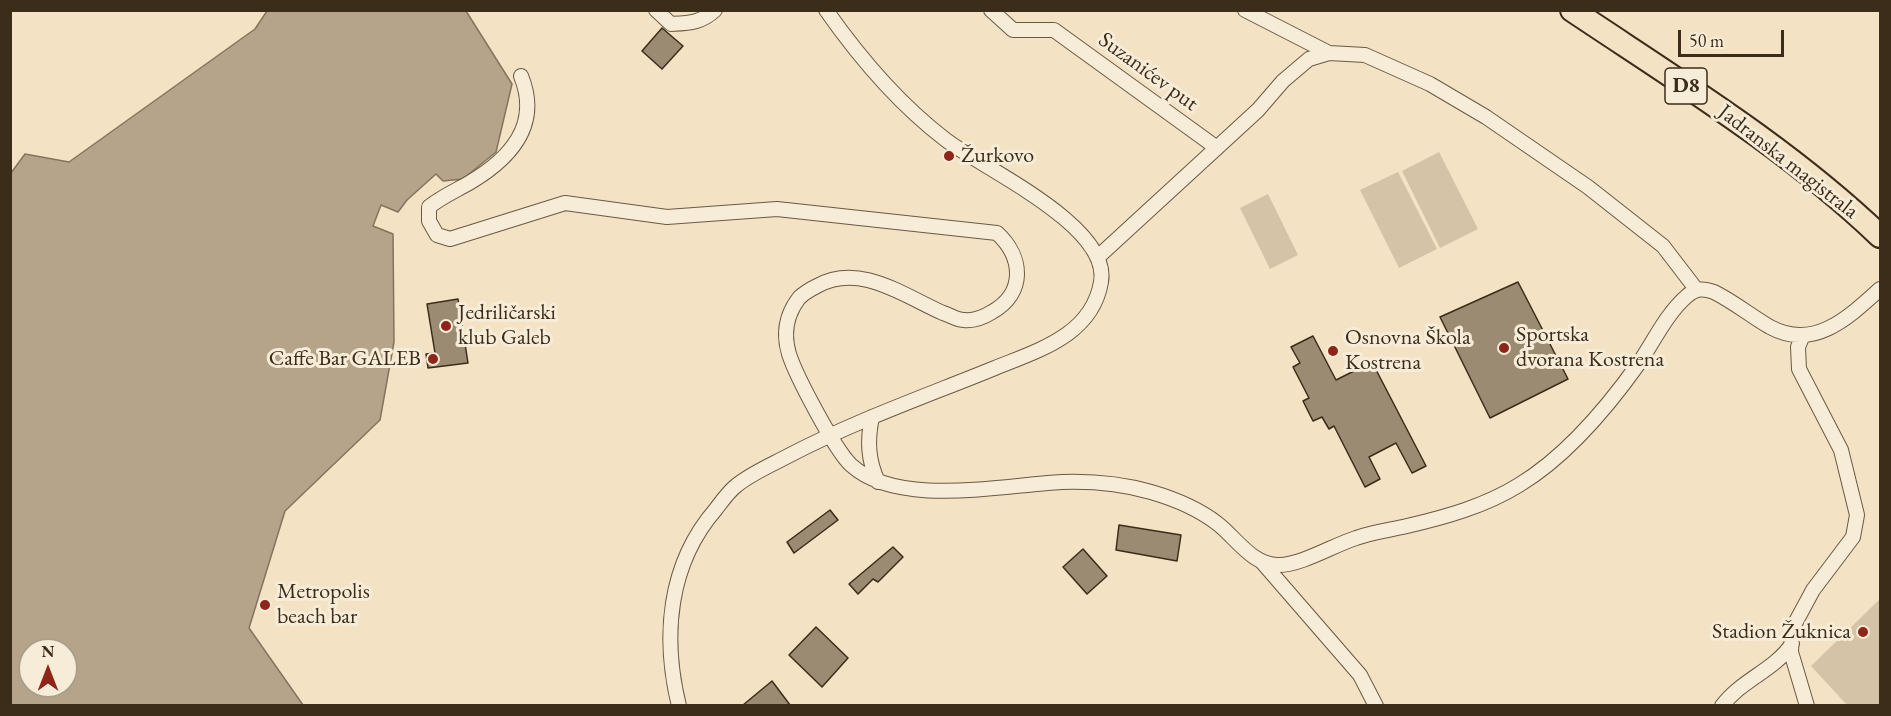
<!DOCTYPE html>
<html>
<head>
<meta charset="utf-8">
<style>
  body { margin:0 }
  #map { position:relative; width:1891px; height:716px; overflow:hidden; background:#f3e2c3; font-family:"EB Garamond",serif }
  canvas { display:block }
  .frame { position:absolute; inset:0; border:12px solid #3c2c1a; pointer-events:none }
  .north { position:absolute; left:18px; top:638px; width:60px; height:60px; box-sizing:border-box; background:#f7ecd8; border:2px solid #ac9f8c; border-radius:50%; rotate:0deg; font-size:16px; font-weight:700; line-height:24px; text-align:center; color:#3c2c1a }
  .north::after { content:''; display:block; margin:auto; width:21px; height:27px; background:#8f2418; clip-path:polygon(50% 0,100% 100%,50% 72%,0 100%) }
  .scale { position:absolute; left:1678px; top:30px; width:106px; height:27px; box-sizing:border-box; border:3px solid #3c2c1a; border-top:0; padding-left:8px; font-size:18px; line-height:21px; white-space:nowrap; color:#3c2c1a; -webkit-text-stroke:4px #f7ecd8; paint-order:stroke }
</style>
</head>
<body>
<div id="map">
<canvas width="1891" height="716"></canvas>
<div class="frame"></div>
<div class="north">N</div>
<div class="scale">50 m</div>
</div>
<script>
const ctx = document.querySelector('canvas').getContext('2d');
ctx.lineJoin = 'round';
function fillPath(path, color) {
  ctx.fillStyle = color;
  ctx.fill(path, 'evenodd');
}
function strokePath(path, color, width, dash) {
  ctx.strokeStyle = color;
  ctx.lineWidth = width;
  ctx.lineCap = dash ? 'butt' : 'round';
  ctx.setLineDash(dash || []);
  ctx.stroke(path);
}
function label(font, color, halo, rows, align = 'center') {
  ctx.font = font + ' "EB Garamond",serif';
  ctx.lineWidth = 6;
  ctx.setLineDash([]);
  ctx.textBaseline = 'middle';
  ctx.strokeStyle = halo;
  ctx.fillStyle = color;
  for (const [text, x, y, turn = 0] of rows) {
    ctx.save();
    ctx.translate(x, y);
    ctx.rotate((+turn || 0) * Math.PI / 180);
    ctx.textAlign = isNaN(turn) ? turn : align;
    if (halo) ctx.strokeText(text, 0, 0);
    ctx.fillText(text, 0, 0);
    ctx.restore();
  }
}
fillPath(new Path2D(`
  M1439,152L1478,229L1440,248L1402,171Z
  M1398,172L1437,249L1399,268L1360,190Z
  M1268,194L1298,255L1270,269L1240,208Z
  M1880,599V705H1847L1811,666Z`), '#d4c3a6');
const water = new Path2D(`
  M267,11H466L512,84L496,152L463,179L443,181L436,174L407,200L398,212L381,205L373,226L393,234L394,342L380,420L285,511L249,628L303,705H11V173L25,154L69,162L255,29ZM30,650H66V686H30Z`);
fillPath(water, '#b5a48a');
strokePath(water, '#85745d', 1.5);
const building = new Path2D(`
  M662,28L683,46L662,69L642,51Z
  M1518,282L1568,379L1490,418L1440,317Z
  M458,299L468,363L428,368L426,354L435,353L427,304Z
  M1313,336L1336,380L1372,362L1426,466L1412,473L1396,443L1369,457L1380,479L1365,487L1334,426L1329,429L1322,417L1313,421L1303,401L1309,398L1293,367L1300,363L1291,347Z
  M830,510L838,520L794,553L787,542Z
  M1119,525L1181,535L1177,561L1116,550Z
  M893,547L903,557L878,582L873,579L858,594L849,584Z
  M1083,549L1107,576L1087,594L1063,567Z
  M816,627L848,658L822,687L789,655Z
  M772,681L790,705H743Z`);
fillPath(building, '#9b8b72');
strokePath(building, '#3c2c1a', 1.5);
const street = new Path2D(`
  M656,10L671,24C689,23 701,23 715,10
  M991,10L1013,30H1054L1217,148
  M1245,10L1329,53
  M521,76C541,125 510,159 469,183C455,191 441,197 429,207V221L437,235L450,239L565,203L667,217L777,209L997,233C1023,257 1026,293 992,312C984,317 974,321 964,320C957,320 950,315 943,313C904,296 860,262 817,286C811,289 804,293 799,298C786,315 783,334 789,354C796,376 835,450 851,465C898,508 1002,485 1062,482C1091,481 1123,484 1151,492C1175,499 1199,509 1218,524C1236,538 1253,566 1279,565C1301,565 1334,545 1356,538C1372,532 1390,530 1407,526C1446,517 1485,506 1519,485C1567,456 1607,408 1639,363C1654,341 1667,313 1687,296C1696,288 1703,288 1714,292C1734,302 1751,316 1770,327C1814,351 1849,317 1880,289
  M1099,256L1258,110L1283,81L1309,59L1329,53L1365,55L1430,84L1486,117L1588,187L1663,246L1696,289
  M1803,335L1798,347L1799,369L1841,450L1857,515L1853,537L1813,590L1792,629L1791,652L1807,706
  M872,417C867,441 868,460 878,482
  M1262,562L1360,675L1376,706
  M679,706C662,637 668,564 716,509C722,501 729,491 737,485C752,473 771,465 788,456C855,421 926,396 995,368C1039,350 1092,335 1101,282C1111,226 984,169 946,140C900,105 859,57 826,10
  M1722,706C1741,680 1775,670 1792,644`);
const primary = new Path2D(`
  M1572,10C1678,81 1788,148 1880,236`);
strokePath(street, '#6a5a44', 16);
strokePath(primary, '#3c2c1a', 26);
strokePath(street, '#f7ecd8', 14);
strokePath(primary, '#f3e2c3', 22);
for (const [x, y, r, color] of [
  [949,156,6,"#8f2418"],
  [446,326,6,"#8f2418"],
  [1504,348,6,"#8f2418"],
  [1333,351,6,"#8f2418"],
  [433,359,6,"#8f2418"],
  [265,605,6,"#8f2418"],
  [1863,632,6,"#8f2418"]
]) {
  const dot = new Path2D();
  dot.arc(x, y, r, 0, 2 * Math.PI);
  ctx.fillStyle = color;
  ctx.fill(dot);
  strokePath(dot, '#f7ecd8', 2);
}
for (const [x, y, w] of [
  [1686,86,42]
]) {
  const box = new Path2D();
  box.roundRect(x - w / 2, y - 18, w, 36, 4.5);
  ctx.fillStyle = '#f7ecd8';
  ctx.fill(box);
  strokePath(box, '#3c2c1a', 1.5);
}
label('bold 21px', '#3c2c1a', null, [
  ["D8",1686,86]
]);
label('22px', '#3c2c1a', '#f7ecd8', [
  ["Suzanićev put",1148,72,36],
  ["Jadranska magistrala",1788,162,38]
]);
label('22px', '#3c2c1a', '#f7ecd8', [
  ["Žurkovo",961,156],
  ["Jedriličarski",458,313],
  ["klub Galeb",458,338],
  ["Sportska",1516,335],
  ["dvorana Kostrena",1516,360],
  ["Osnovna Škola",1345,338],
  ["Kostrena",1345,363],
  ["Caffe Bar GALEB",421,359,"right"],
  ["Metropolis",277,592],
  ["beach bar",277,617],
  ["Stadion Žuknica",1851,632,"right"]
], 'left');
</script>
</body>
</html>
